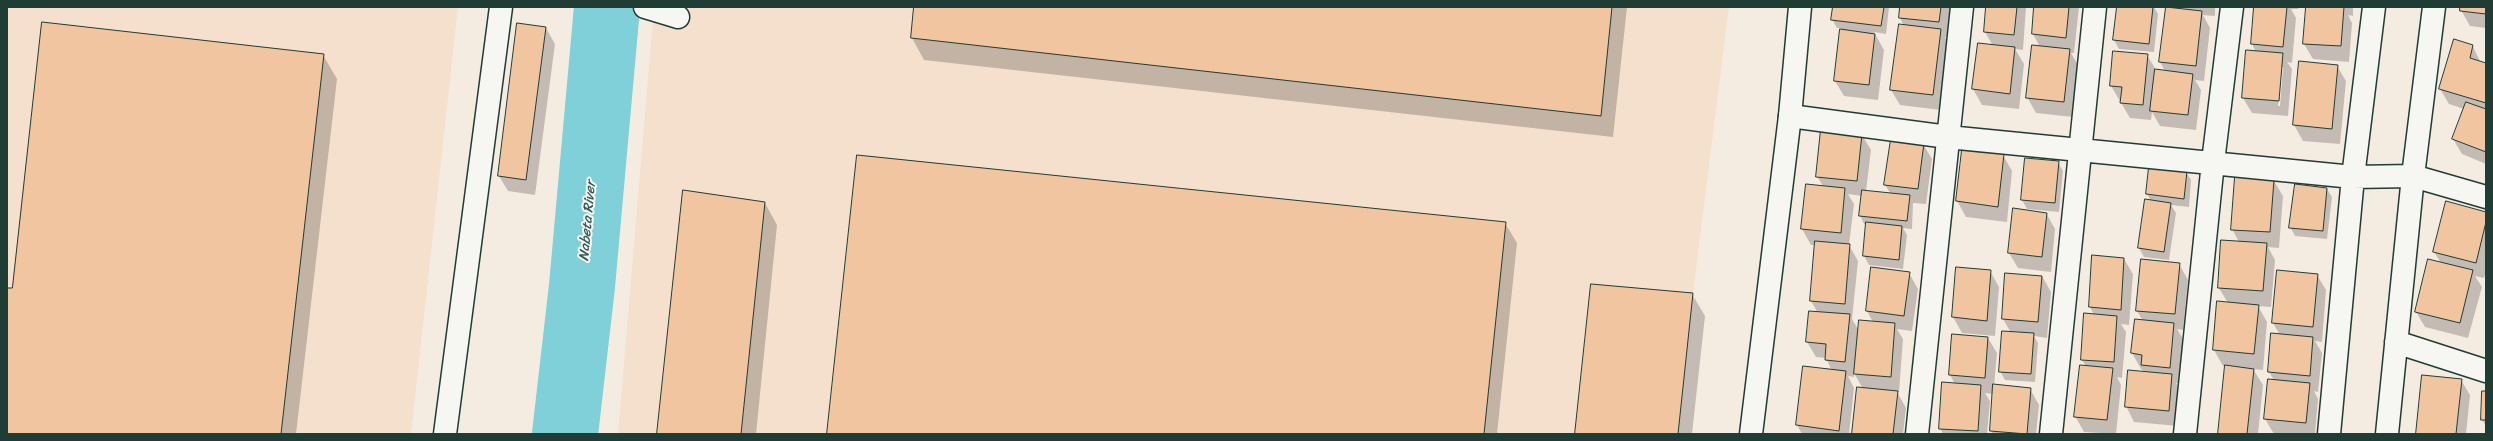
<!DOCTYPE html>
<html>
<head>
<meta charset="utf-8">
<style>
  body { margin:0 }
  #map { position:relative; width:2493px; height:441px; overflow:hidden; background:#f5ece1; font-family:Sriracha,sans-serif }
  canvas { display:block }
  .frame { position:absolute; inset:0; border:8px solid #1f3d34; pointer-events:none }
</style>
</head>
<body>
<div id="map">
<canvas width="2493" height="441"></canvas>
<div class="frame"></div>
</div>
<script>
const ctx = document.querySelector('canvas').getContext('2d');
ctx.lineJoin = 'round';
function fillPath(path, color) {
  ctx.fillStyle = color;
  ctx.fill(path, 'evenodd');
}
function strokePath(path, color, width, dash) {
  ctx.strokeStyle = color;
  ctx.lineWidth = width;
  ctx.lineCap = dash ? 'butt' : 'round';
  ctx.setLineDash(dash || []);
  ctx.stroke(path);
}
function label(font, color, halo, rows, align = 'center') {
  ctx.font = font + ' Sriracha,sans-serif';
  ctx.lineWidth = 4;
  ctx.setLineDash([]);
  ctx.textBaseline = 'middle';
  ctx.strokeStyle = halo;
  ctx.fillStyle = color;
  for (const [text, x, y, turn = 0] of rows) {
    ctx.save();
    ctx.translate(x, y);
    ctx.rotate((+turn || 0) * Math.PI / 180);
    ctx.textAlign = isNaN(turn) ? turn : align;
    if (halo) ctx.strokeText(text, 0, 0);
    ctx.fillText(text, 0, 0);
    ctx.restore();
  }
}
fillPath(new Path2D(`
  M7,7H458L411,434H7Z
  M654,7H1729L1693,293L1678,434H618Z`), '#f4e0cd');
fillPath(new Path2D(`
  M915,7H1627L1613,137L924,60L912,38Z
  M1834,7H1889L1886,34L1874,32L1884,50L1878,100L1844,96L1835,81L1841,28H1837L1832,19Z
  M1901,7H1951L1948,37H1945L1950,46L1941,110L1900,105L1891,90L1904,26L1900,18Z
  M1987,7H2026L2023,50L2015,49L2024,64L2019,109L1982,105L1973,89L1979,44L1993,46L1985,32Z
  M2035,7H2079L2074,53H2071L2078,65L2073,117L2036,113L2027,97L2040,47L2033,34Z
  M2118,7H2154L2158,14L2154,52L2119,49L2114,40Z
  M2176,7H2215V16L2203,15L2210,28L2204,81L2195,80L2201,90L2196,130L2160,126L2152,112L2151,120L2130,118L2111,86L2147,55L2156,70L2165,71L2160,62L2178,9Z
  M2255,7H2299L2298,9H2291L2296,18L2292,63L2287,62L2292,69L2288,116L2252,113L2243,98L2256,52L2252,44ZM2281,67H2283L2280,106H2278Z
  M2307,7H2353V16L2348,15L2352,23L2349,62L2313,59L2304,44Z
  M2461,7H2486V28L2470,26L2461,10Z
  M546,28L555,44L535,195L508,191L499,176Z
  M2472,45L2481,63L2486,64V164L2462,154L2453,139L2464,109L2449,104L2440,89Z
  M323,55L337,79L296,434H7V289H13Z
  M2337,66L2346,81L2340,144L2303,141L2294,125Z
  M1862,135L1871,150L1866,191L1891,194L1885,185L1923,144L1932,159L1926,204L1913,203L1912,229L1903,228L1907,235L1903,269L1869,265L1864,256L1867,224H1864L1860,215L1862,196L1848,194L1854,204L1849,245L1858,261L1852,319L1859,331L1873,322L1867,311L1872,268L1909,273L1918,289L1912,331L1897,329L1903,339L1899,392H1897L1906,408L1903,434H1853L1863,389L1854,373V377L1848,376L1854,388L1849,434H1802L1797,425L1832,371L1826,358L1816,357L1807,342L1818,313L1811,301L1816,245H1811L1802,229L1823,186L1817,176Z
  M1963,151L2003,155L2012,171L2007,222L1966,217L1957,201Z
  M2058,162L2063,171L2059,212L2027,209L2022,200Z
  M2150,168L2186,172L2191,180L2189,207L2171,205L2176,213L2169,260L2144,257L2139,248L2146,201H2151L2147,194Z
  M2274,181L2283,196L2279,248L2268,247L2275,260L2271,307L2258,306L2267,322L2263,370L2253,369L2263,385L2258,434H2219L2226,366H2223L2214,350L2218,302L2228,303L2219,288L2239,242L2232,229Z
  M2327,189L2332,197L2327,239L2295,236L2290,227Z
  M765,203L777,225L756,434H658Z
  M2046,213L2055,229L2051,272L2018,268L2009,253Z
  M2486,213V271L2484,278L2475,276L2482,287L2468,338L2425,327L2416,312L2441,263L2434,252Z
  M1505,223L1517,243L1497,434H828Z
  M2124,259L2133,274L2129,325L2121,324L2126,332L2122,378L2117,377L2121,385L2116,434L2084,432L2075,416L2086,366L2082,360L2094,315L2090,307Z
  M2179,264L2188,280L2183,330L2177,329L2183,339L2178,383H2176L2181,391L2178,426L2134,422L2126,406L2146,373L2141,369L2132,353L2136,320L2143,321L2137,311Z
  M1957,268L1990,271L1999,287L1995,336L1962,333L1953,317Z
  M2278,271L2317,275L2326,290L2322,342L2315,341L2322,353L2318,392L2314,391L2318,399L2315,434H2274L2265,419L2274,380L2269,372L2280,335L2273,323Z
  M2042,276L2051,292L2047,338L2034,336L2038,343L2035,382L2005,380L2000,371L2011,333L2003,319Z
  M1692,294L1705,316L1692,434H1576Z
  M1988,338L1997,353L1994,386L2030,389L2039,405L2036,434H1993L1991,431L1994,394L1985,393L1990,401L1987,434H1943L1940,428L1955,384L1950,375Z
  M2461,380L2470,395L2466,434H2417Z
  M2486,392V427L2482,419Z`), '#0003');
strokePath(new Path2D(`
  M565,434L582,286L607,7`), '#80d0d9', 66);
const building = new Path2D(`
  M914,7H1612L1601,116L911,38Z
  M1833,7H1884L1881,26L1831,20Z
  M1900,7H1941L1939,22L1899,18Z
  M1986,7H2017L2014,35L1984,32Z
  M2034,7H2069L2066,38L2032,34Z
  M2117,7H2153L2149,44L2113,40Z
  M2166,7L2202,11L2196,66L2159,62Z
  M2254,7H2287L2283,47L2251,44Z
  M2306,7H2344L2341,46L2303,44Z
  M2460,7H2486V14L2460,11Z
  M42,22L324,54L281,434H7V288H12Z
  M517,23L546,27L526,180L498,176Z
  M1899,24L1941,29L1933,95L1890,90Z
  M1840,29L1875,34L1869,85L1834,81Z
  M2454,39L2473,45L2470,58L2486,63V103L2439,89Z
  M1978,43L2015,47L2010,94L1972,89Z
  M2032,45L2070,49L2064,102L2026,98Z
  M2246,50L2283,53L2279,101L2242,98Z
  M2113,51L2148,54L2143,105L2120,103L2122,87L2110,86Z
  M2299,61L2338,65L2332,129L2293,125Z
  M2155,69L2193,74L2188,115L2150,111Z
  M2466,102L2486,109V152L2452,139Z
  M1821,129L1862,134L1857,181L1816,177Z
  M1891,139L1924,143L1918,189L1884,185Z
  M1962,150L2004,154L1998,207L1956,201Z
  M857,155L1506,222L1484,434H827Z
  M2025,158L2059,161L2055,203L2021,200Z
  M2149,167L2187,171L2184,199L2146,194Z
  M2235,177L2274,180L2270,232L2231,230Z
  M1806,184L1845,188L1841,233L1801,229Z
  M2295,184L2327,188L2323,231L2289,228Z
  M683,190L765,202L741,434H657Z
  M1862,190L1910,195L1907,221L1859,216Z
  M2145,199L2171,203L2164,252L2138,248Z
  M2446,201L2486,212V222L2476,263L2433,252Z
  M2013,208L2047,213L2042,257L2008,253Z
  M1866,222L1902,226L1899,260L1863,256Z
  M2221,240L2267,243L2263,291L2218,288Z
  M1815,241L1850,244L1845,304L1810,301Z
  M2092,255L2124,258L2121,310L2089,307Z
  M2141,259L2180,263L2175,314L2136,311Z
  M2428,259L2473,270L2460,323L2415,312Z
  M1871,267L1910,272L1904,316L1866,311Z
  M1956,267L1991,270L1987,321L1952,317Z
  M2277,270L2318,274L2313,327L2272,323Z
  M2005,273L2042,276L2038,322L2002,319Z
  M1591,284L1693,293L1678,434H1575Z
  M2217,301L2259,305L2254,354L2213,350Z
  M1809,311L1850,314L1845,362L1825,360L1826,344L1806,342Z
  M2084,313L2117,316L2114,362L2081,360Z
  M2135,319L2174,323L2170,368L2141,365L2142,355L2131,353Z
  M1859,320L1895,323L1891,377L1854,374Z
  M2002,331L2034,333L2031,374L1999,372Z
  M2271,333L2313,337L2310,376L2268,372Z
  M1952,334L1988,337L1985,378L1949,375Z
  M2080,365L2113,368L2107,420L2074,417Z
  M2225,365L2254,369L2247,434H2218Z
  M1803,366L1846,371L1839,431L1796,425Z
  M2128,370L2172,374L2169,411L2125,407Z
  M2422,375L2462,379L2456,434H2416Z
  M2268,379L2310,383L2306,423L2264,419Z
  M1942,382L1981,385L1978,431L1939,429Z
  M1993,384L2031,388L2027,434L1990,431Z
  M1857,387L1898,391L1893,434H1852Z
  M2482,391H2486V420H2481Z`);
fillPath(building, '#f0c59f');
strokePath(building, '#1f3d34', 1);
const street = new Path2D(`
  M645,7L678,17
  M1790,116L1948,137L2353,177L2413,176L2486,197
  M2396,342L2486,371
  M445,434L501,7
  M1917,434L1962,7
  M2051,434L2095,7
  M2185,434L2213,162L2232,7
  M2329,434L2353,177L2374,7
  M2387,434L2413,176L2434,7`);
const secondary = new Path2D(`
  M1751,434L1790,116L1800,7`);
strokePath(street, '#1f3d34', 25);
strokePath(secondary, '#1f3d34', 25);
strokePath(street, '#f6f6f2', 22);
strokePath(secondary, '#f6f6f2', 22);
label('italic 14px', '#325a55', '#f6f6f2', [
  ["Nabeta River",588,221,-85]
]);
</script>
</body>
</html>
